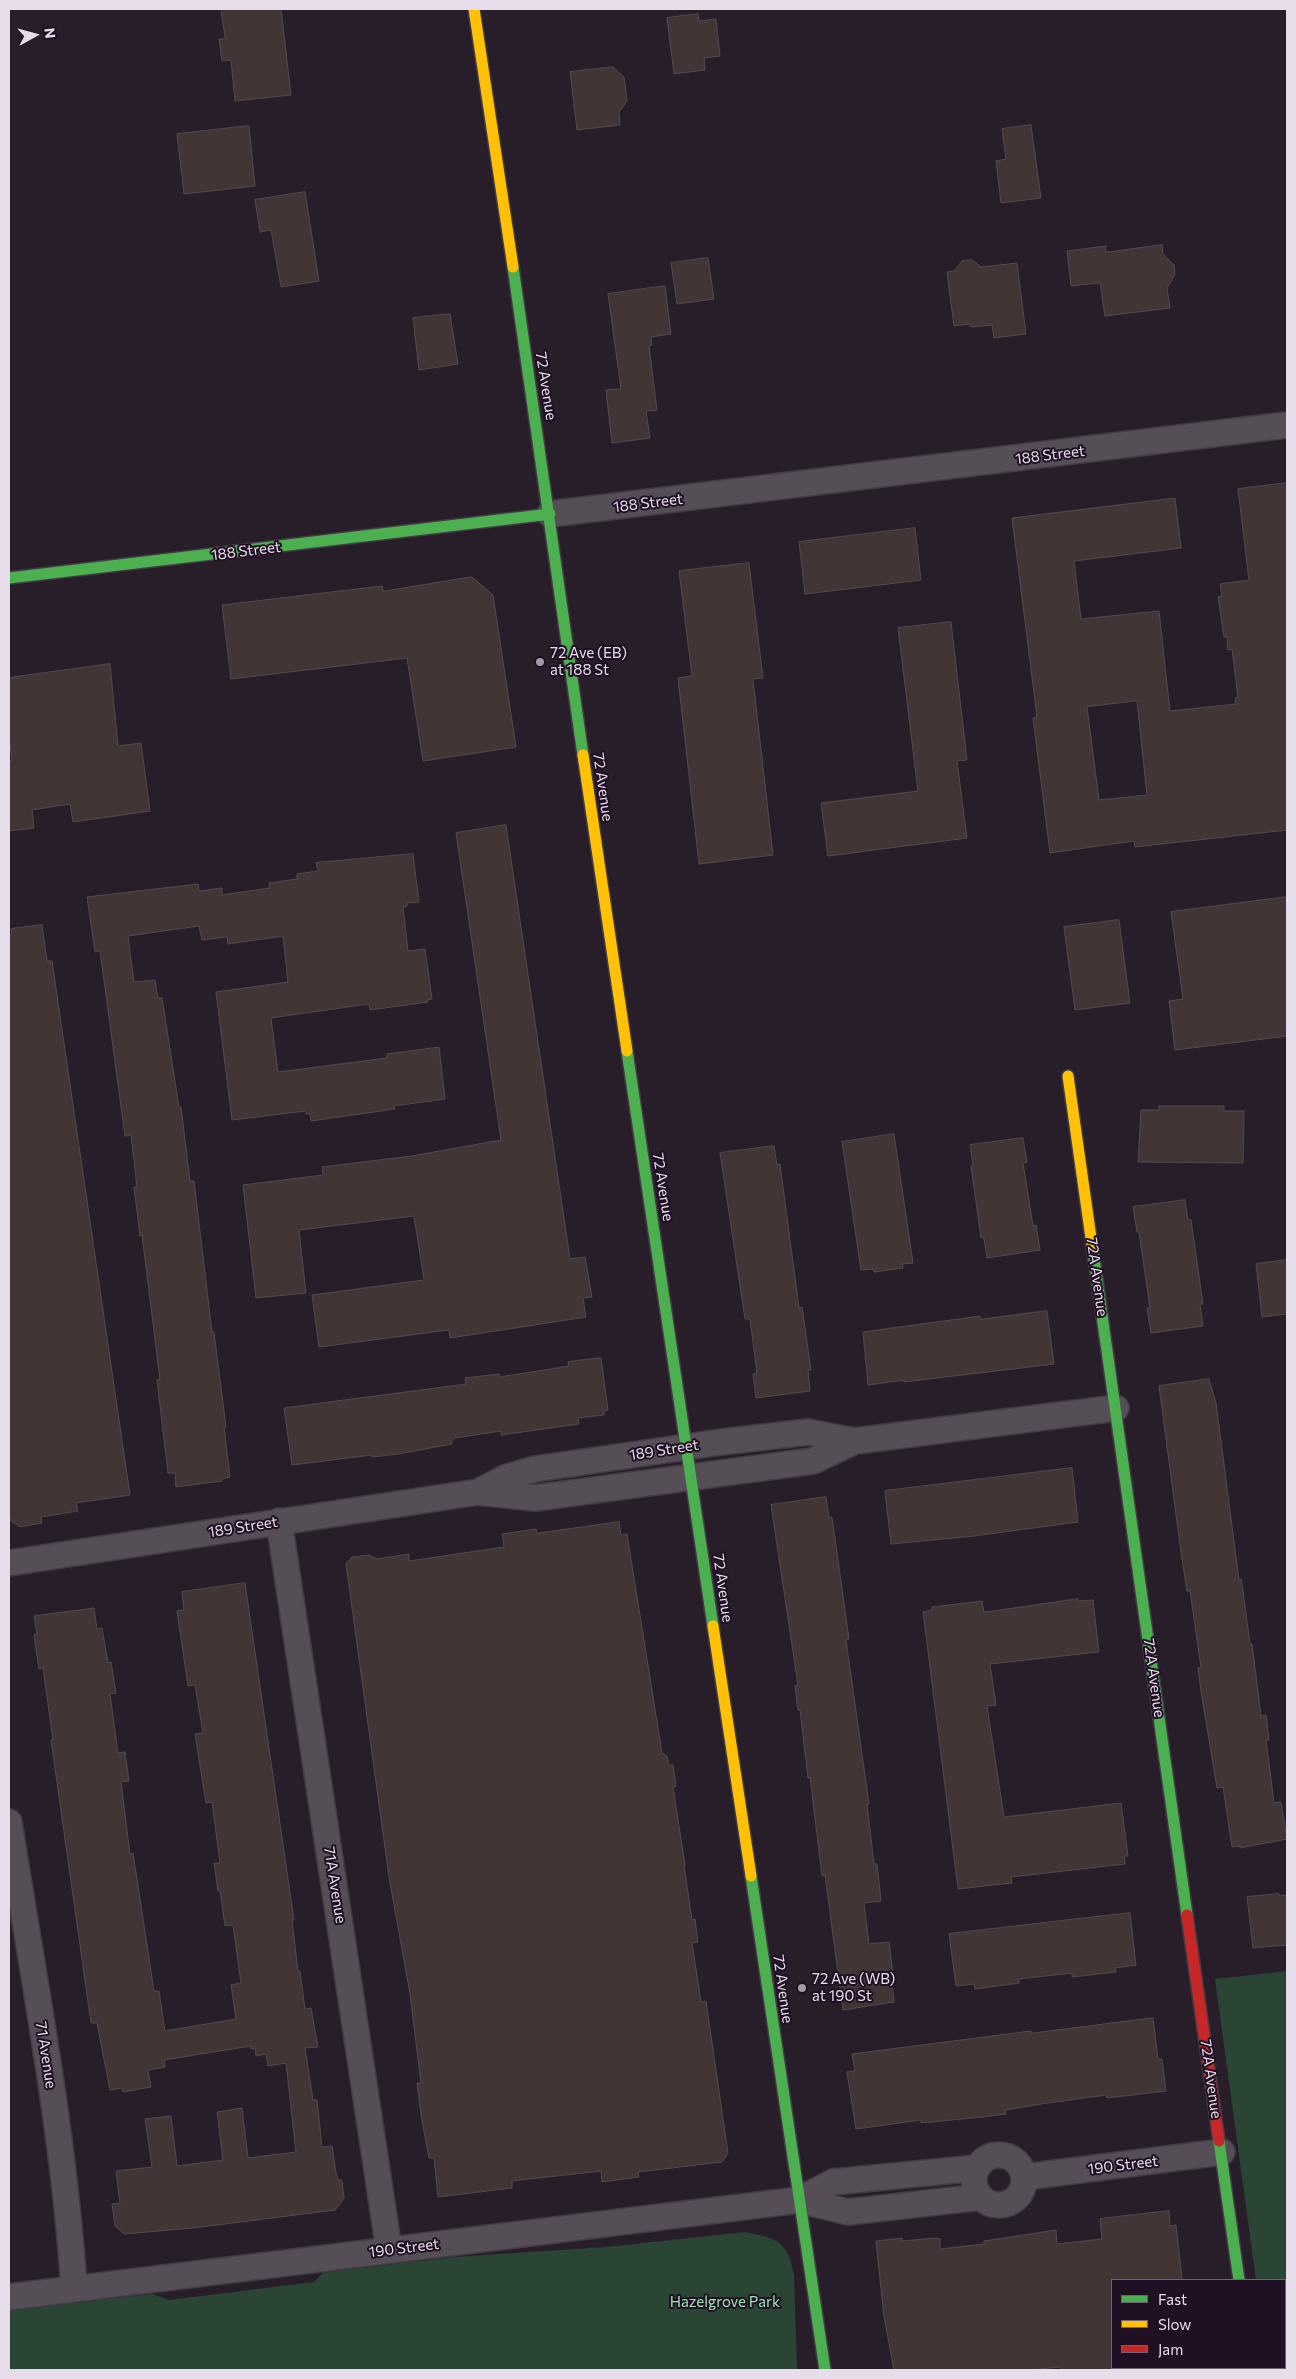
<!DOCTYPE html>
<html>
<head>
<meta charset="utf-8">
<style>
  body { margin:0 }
  #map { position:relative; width:1296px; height:2379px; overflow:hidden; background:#271e2a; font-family:Commissioner,sans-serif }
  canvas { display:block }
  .frame { position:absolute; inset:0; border:10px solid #e7dcea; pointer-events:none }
  .legend { position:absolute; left:1111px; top:2279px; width:175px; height:90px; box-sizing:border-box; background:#1f1024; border:1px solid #6f6273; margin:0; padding:6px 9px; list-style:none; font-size:15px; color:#e7dcea }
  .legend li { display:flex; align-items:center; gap:10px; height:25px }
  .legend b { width:25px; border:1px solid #6f6273 }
  .north { position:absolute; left:10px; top:10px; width:50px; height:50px; -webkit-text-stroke:4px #1f1024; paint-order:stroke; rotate:83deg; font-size:14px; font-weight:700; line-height:20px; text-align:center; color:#e7dcea }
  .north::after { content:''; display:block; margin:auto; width:18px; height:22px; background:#e7dcea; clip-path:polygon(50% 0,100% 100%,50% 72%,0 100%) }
</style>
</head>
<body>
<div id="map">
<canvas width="1296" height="2379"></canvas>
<div class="frame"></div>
<ul class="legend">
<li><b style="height:6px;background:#4caf50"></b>Fast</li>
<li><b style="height:6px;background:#ffc107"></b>Slow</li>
<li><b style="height:6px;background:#c62828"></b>Jam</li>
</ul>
<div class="north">N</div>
</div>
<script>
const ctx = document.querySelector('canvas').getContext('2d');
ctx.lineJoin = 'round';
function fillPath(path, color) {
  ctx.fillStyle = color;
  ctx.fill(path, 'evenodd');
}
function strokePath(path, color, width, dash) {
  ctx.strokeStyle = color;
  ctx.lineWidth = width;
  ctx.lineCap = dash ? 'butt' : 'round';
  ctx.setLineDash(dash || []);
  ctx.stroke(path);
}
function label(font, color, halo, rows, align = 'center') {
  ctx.font = font + ' Commissioner,sans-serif';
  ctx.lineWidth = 4;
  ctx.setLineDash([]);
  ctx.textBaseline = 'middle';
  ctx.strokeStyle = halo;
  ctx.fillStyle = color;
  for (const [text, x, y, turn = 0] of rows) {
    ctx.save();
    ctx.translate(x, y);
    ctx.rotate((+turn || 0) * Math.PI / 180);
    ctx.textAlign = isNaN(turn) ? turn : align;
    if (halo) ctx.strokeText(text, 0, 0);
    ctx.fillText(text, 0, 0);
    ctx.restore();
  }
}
fillPath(new Path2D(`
  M1287,1971V2370H1263V2368H1285V2280H1256L1215,1979Z
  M745,2232C776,2238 788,2241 794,2275L797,2370H9V2311L11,2310L152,2294L169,2300L314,2282L323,2273L327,2272L454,2257L606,2247Z`), '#2a4534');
const building = new Path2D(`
  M221,9H281L291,95L235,101L231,60L222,61L219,39H225Z
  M698,14L699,21L716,19L720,56L704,58L705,70L674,74L667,18Z
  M613,67L624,77L627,101L619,112L620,125L577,130L570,72Z
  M1031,125L1041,198L1001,203L996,161L1006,159L1002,129Z
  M249,126L255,186L184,194L177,134Z
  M305,192L319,281L281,287L271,230L260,232L255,200Z
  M1162,245L1163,254L1174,265L1175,274L1167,288L1170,308L1105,316L1100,283L1071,286L1067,251L1106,246V252Z
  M708,258L714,299L677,304L671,263Z
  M972,260L981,267L1017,263L1026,334L994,338L992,325L971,327L970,324L954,326L947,272L954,271L962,261Z
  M665,286L671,334L651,337L652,345L649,346L657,410L646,411L650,438L612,443L606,390L621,389L608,294Z
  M450,314L458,364L419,370L413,318Z
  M1287,483V830L1135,847L1134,841L1050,853L1033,718L1037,717L1012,518L1175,498L1181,548L1074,561L1081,619L1159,611L1170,711L1236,704L1235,698H1238L1232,649L1228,650L1227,637H1224L1218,597L1222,596L1220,584L1249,580L1238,489ZM1137,701L1147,795L1099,800L1087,707Z
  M915,528L921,580L805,594L799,542Z
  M749,563L763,678L753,679L773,855L699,864L678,678L692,676L679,571Z
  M472,577L493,595L516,747L423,761L407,658L231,679L222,605L382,586L383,591Z
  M951,622L967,760L957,761L967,838L828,856L821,803L918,791L898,628Z
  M110,664L118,746L141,743L150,811L73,822L70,804L32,810L34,828L9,831V761L12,760L9,736V678Z
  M506,825L570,1259L585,1257L592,1297L583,1298L586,1317L450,1338L449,1330L319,1347L312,1295L424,1280L414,1216L299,1230L306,1293L256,1298L243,1185L323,1175L322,1167L412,1156L501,1140L456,833Z
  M413,854L419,902L407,903V906L403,907L408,951L425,949L432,999L427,1000L428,1002L370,1010L369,1004L271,1018L278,1072L387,1058V1054L439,1047L445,1099L394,1106L395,1109L311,1121L310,1114H306V1111L232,1120L216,992L288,982L283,936L228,944L227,937L202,940L199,926L128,936L134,982L155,980L158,998H162L179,1107H181L190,1181H194L212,1332H214L226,1427H224L230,1477L222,1479V1481L176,1487L175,1473H168L157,1380H160L142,1235L140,1236L134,1187H137L131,1135L125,1136L100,951L95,952L87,897L198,884L199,891L222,888V895L270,888L269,883L297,879V874L318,871L316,863Z
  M1287,897V1036L1175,1050L1169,1001L1183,999L1171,912Z
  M1119,920L1130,1003L1075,1010L1064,927Z
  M42,925L47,961H52L130,1495L76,1503L78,1511L41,1517L42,1523L20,1527L10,1520L9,1510V935L12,934L11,929Z
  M1159,1106H1224V1111H1244L1243,1163L1138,1162L1141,1110H1159Z
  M894,1134L913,1263L902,1264L903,1268L874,1272L873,1269L861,1270L842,1142Z
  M1023,1138L1027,1162L1023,1163L1033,1226L1036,1225L1040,1250L987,1258L984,1238H981L971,1166L973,1165L970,1145Z
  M774,1146L777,1165L780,1164L799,1308L802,1307L811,1370H808L810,1391L756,1398L753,1374L757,1373L750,1319H745L720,1153Z
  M1185,1200L1188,1220H1191L1203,1304H1200L1203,1326L1151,1333L1147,1308H1150L1139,1232H1137L1133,1207Z
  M1287,1260V1314L1262,1317L1256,1264Z
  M1047,1311L1054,1364L904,1382V1380L868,1385L863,1332L980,1316V1319Z
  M601,1358L608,1410L604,1411V1415L578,1418L579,1424L501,1435V1431L455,1438L452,1440V1444L398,1454L372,1457V1455L292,1465L284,1408L466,1384L465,1378L499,1374L500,1377L569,1366L568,1362Z
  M1209,1379L1216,1403L1239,1580L1241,1579L1242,1583L1250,1644H1252L1261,1716L1266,1715L1269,1740H1266L1274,1803L1281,1802L1287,1839L1240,1848V1846L1232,1847L1223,1787L1217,1788L1201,1691L1198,1668L1201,1667L1190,1591H1187L1181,1552L1159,1386Z
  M1072,1468L1078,1522L974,1536L891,1544L885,1491Z
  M826,1497L829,1518L832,1517L849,1639L846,1640L869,1804H867L874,1864H877L881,1901L864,1903L869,1944L889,1942L894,1982H892L894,2002L843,2010L825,1875L822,1876L810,1777L808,1778L800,1710H798L795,1686L798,1685L771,1505Z
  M619,1522L621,1535L627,1534L662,1753L667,1756L669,1765H673L676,1786L673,1787L685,1865H684L692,1920L695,1919L698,1942L692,1943L701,2002L706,2001L728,2153L722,2162L638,2172L639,2177L602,2182L601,2171L512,2181V2188L438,2197L434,2158H429L421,2115L417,2083H421L410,1994L389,1877L346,1564L352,1557L369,1555L377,1559L409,1554V1561L504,1547L502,1534L536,1529L537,1533Z
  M245,1583L294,1920H292L298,1971H300L305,2009L311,2008L318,2047L305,2048L313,2100H317L322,2147L332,2146L336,2173L338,2180H342L344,2198L335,2210L193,2228L124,2234L115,2226L112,2204L120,2203L116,2171L152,2167L145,2119L171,2116L177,2166L223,2160L217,2112L242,2108L248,2158L296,2152L286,2063L268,2066L266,2054L256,2056L255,2048L251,2049V2046L164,2060L165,2067L148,2070L151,2087L123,2092L122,2088L110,2090L97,2023H91L51,1740H53L43,1668L39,1669L34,1635L37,1634L34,1616L94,1608L97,1629L102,1628L108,1663L111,1662L116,1693L110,1694L118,1753L125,1752L129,1781L121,1782L130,1854L133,1853L154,1991H159L165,2031L236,2019L231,1985L241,1983L233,1925L225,1926L220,1891H218L214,1863H220L212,1802L206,1803L195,1734L203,1733L195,1685L188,1686L177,1611L184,1610L182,1592Z
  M1078,1599V1601L1093,1600L1099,1652L990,1664L996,1705L987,1706L1004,1817L1121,1803L1128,1856H1124L1125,1864L1011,1877L1012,1883L958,1889L923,1612L932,1610V1607L982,1601L984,1612Z
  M1279,1894V1896L1287,1895V1945L1253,1948L1247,1897Z
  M1130,1913L1136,1965L1115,1968L1116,1972L1072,1977V1973L1019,1979V1983L975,1989L974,1984L956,1986L949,1934Z
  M1153,2018L1158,2059H1162L1166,2091L1107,2098L1106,2095L1041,2104L1005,2110L1006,2114L982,2117L921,2123V2120L856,2129L847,2072L855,2071L852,2054L1031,2031V2033Z
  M1169,2211L1170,2226L1176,2225L1182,2278L1180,2280H1112V2370H1062L1061,2367L1028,2370H894L884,2317L876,2241L902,2238V2241L935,2238L940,2239V2249L984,2244V2241L1056,2230L1057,2244L1102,2239L1100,2219Z`);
fillPath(building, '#413536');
strokePath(building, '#544a4d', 1);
const street = new Path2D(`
  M550,514L1287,425
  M478,1492L505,1478L535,1469L721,1442L808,1432L855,1441
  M279,1521L389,2250
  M9,1563L478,1492L535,1498L813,1461L855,1441L1116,1408
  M9,1822C33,1977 64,2132 74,2289
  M974 2180a25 25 0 1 1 50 0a25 25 0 1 1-50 0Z
  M1024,2177L1222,2152
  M799,2200L833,2182L977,2168
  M9,2297L799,2200L848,2212L981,2197
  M1246,2368V2370`);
const fast = new Path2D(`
  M513,267L583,755
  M9,578L550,514
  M627,1051L713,1626
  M1092,1245L1187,1915
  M751,1876L825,2370
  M1219,2141L1239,2280`);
const slow = new Path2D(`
  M474,9L513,267
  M583,755L627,1051
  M1068,1076L1092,1245
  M713,1626L751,1876`);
const jam = new Path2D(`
  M1187,1915L1219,2141`);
strokePath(street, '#423b45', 28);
strokePath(fast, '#423b45', 14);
strokePath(slow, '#423b45', 14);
strokePath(jam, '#423b45', 14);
strokePath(street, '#554e57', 25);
strokePath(fast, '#4caf50', 11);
strokePath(slow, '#ffc107', 11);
strokePath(jam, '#c62828', 11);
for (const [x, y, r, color] of [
  [540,662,5,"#a49aa7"],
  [802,1988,5,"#a49aa7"]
]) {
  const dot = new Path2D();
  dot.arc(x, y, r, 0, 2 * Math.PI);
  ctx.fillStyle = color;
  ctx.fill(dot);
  strokePath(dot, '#1f1024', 2);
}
label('15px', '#e7dcea', '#1f1024', [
  ["72 Avenue",546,386,81],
  ["188 Street",1050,455,-7],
  ["188 Street",648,503,-7],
  ["188 Street",246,551,-7],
  ["72 Avenue",603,787,82],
  ["72 Avenue",663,1187,81],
  ["72A Avenue",1097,1277,82],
  ["189 Street",664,1450,-9],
  ["189 Street",243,1527,-9],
  ["72 Avenue",723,1588,82],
  ["72A Avenue",1154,1678,82],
  ["71A Avenue",335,1885,81],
  ["72 Avenue",783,1989,82],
  ["71 Avenue",46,2055,81],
  ["72A Avenue",1211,2079,82],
  ["190 Street",1123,2165,-7],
  ["190 Street",404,2248,-7]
]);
label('15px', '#e7dcea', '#1f1024', [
  ["72 Ave (EB)",550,653],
  ["at 188 St",550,670],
  ["72 Ave (WB)",812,1979],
  ["at 190 St",812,1996]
], 'left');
label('15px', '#9ce5b2', '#1f1024', [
  ["Hazelgrove Park",725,2302]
]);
</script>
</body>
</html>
